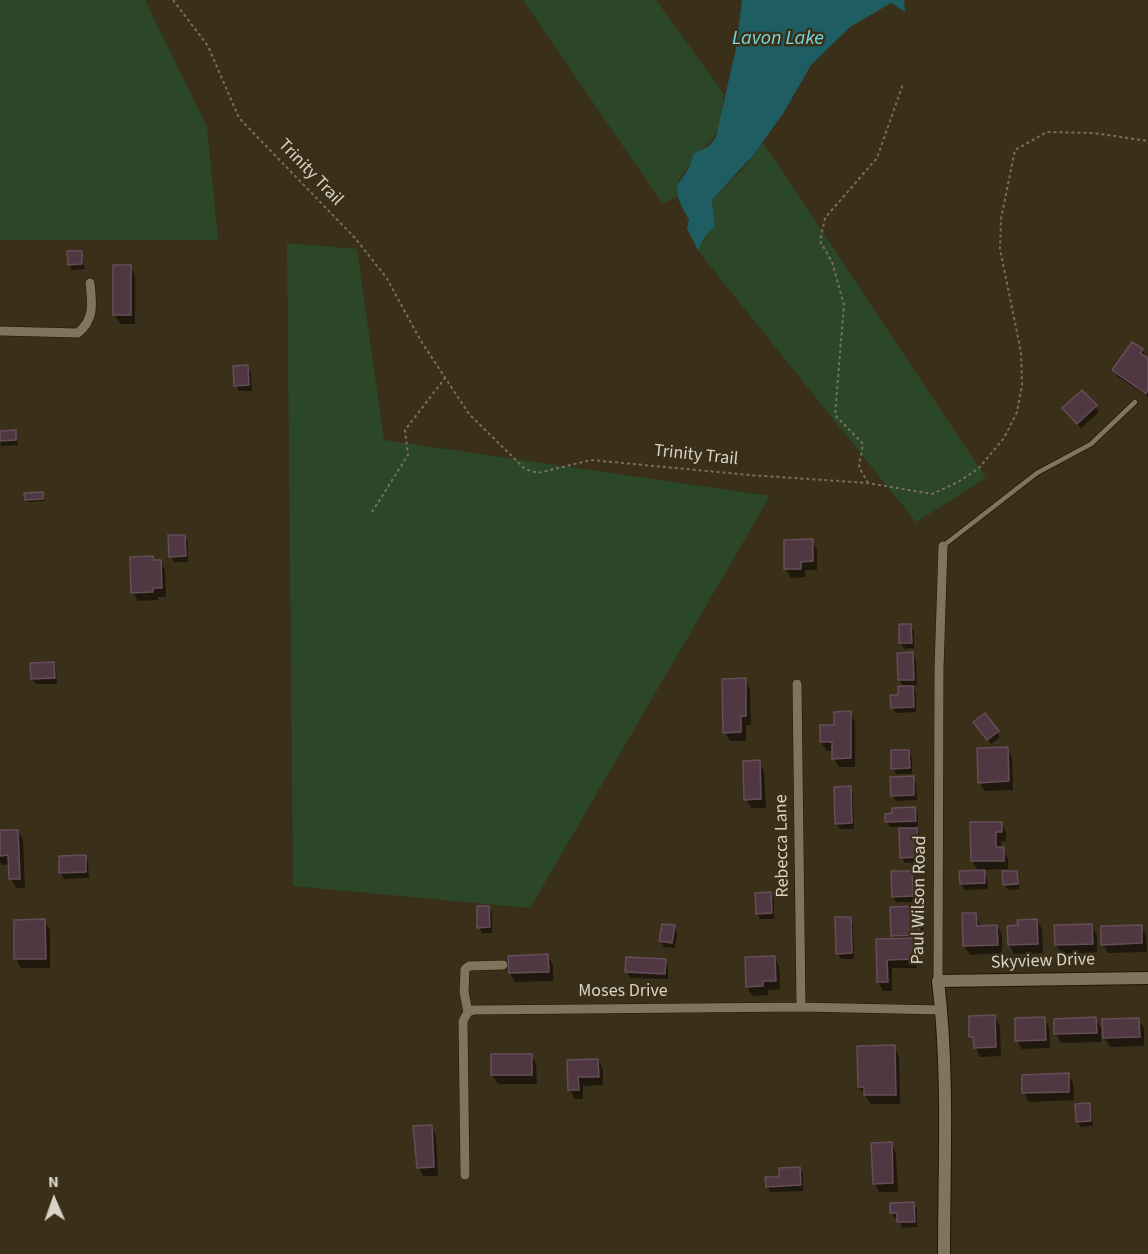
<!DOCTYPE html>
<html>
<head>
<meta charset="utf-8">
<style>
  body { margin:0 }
  #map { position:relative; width:1148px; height:1254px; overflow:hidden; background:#3a2f19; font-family:"Source Sans 3",sans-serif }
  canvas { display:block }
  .north { position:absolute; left:24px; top:1170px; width:60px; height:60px; -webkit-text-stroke:4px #3a2f19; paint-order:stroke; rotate:358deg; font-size:16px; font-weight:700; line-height:24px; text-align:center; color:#d9d2c5 }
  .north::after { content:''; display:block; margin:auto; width:21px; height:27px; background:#d9d2c5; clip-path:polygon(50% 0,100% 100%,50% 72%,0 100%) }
</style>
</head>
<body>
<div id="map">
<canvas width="1148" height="1254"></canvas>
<div class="north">N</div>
</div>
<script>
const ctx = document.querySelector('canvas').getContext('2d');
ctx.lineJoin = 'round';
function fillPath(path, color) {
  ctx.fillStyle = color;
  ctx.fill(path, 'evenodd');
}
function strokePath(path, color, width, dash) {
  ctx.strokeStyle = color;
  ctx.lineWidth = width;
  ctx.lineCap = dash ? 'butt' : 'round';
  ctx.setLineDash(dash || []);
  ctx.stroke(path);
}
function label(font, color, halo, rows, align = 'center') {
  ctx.font = font + ' "Source Sans 3",sans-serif';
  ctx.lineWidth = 5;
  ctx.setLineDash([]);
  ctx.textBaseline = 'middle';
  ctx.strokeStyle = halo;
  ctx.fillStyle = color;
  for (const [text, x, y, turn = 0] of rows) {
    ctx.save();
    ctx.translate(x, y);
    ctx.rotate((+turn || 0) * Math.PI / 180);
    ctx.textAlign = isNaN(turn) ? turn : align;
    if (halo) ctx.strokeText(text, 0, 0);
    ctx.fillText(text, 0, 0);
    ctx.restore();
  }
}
fillPath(new Path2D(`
  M0,0H145L207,127L218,240H0Z
  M523,0H656L724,94C719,124 722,139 693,154L692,161L678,181L676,198L662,203Z
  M763,142L986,478L916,522L698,251L705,236L715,227L712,200L741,171Z
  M287,243L357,249L384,440L770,496L530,908L293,886Z`), '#2c4728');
fillPath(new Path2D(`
  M742,0H904L905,12L891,3L850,27L811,65L784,112L755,153L712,200L715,227L705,236L698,251L687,228L689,220C663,174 686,190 693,154L709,146L716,137L736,48Z`), '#1e5e62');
fillPath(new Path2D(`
  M81,252L85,269L72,270L69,264Z
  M130,266L135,275V324H120L115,315Z
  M1142,350L1148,360V397L1117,376L1114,370Z
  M248,367L251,373L252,391H239L236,385Z
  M1095,406L1099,412L1081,428L1067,414Z
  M0,432H15L18,445L1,446Z
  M42,494L44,501L27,502L26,499Z
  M184,536L188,542V562H174L171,557Z
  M812,541L817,550V570H805V577L791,578L786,569Z
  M160,561L165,570L166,597H158V600L138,601L133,592L155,562Z
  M910,626L914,631V648L904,649L901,643Z
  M913,654L916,660L917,685H911L916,693V712L896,713L892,707L904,687L899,680Z
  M53,664L56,669L57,684H36L32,679Z
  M745,680L750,689L751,725H746V741H730L725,732Z
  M850,713L855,722V767H839L834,758V751H827L821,742Z
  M978,728L997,732L1000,737L991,744Z
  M1007,749L1012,758L1013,790L985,791L979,782Z
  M908,751L912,757V774H896L893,769Z
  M759,762L764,771L766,808H751L746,799Z
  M913,778L916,783L917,800L896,801L892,795Z
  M850,788L853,794L854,829H840L836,823Z
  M914,809L918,814V826H915L920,835L921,862L905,863L902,857L901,827H890L887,822L894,815Z
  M1001,823L1006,832V841H1001V849L1008,858V869L983,870L987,877L988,889L965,890L961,884L979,872L972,861Z
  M18,831L23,840L25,888H16L11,879L10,864L2,865L0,862V832Z
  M85,857L88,863L89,878L64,879L61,873Z
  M911,872L914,878L915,902H896L893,897Z
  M1016,872L1020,889L1008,890L1004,884Z
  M770,894L774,899V919H760L757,914Z
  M488,907L492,913V933H482L479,927Z
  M917,907L923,916L924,943L914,944L917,949V968H892V991H883L878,982L877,940H895L892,935Z
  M975,914L981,927L997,926L1002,935V953L970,955L964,946Z
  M850,918L853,924L854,959H841L838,954Z
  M1037,920L1042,929L1043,953L1014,954L1009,945L1019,927Z
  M15,921H44L50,930V968H21L16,959Z
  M1091,926L1097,935V952L1062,954L1056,945Z
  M1141,926L1146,935L1147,952L1108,953L1103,944Z
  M674,927L677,933L675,948L664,947L661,941Z
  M548,956L553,965V981L515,982L510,973Z
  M774,957L779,966L780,989L768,990V995L752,996L747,987Z
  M627,959L665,961L668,966V979L630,978L627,972Z
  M994,1017L1000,1026L1001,1056L980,1057L971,1037Z
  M1044,1019L1049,1028L1050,1048L1022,1049L1017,1040Z
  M1095,1019L1101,1028V1042L1061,1043L1056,1034Z
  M1138,1019L1144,1028V1046L1110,1047L1104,1038Z
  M894,1047L899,1056L900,1104H871L859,1087Z
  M531,1055L536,1064L537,1084H498L492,1075Z
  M598,1060L603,1069V1085L583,1086V1099H575L570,1090L569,1061Z
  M1068,1074L1073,1083L1074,1100L1029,1102L1024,1093Z
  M1089,1105L1092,1110L1093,1126L1081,1127L1077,1121Z
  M431,1127L436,1136L438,1176H423L418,1167Z
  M891,1144L896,1153L898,1192H879L874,1183Z
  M799,1169L803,1174V1191L770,1192L767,1186Z
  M913,1203L917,1209V1227L902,1228L899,1218H895L892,1213Z`), '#0007');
const building = new Path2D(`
  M67,251H82V264L68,265Z
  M113,265H131V315H113Z
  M1132,342L1143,349L1140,353L1148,358V390L1146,394L1112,370Z
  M248,365L249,385L234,386L233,366Z
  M1082,390L1097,405L1077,424L1062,408Z
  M16,430V440L0,441V431Z
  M43,492V499L25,500L24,493Z
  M168,535H185L186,556L169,557Z
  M813,539V561L801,562V569H784V540Z
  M153,556L154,560H161L162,588H153V592L131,593L130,557Z
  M899,624H911L912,643H899Z
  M913,652L914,680H898L897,653Z
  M54,662L55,678L31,679L30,663Z
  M746,678V716H741V732L723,733L722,679Z
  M898,686H913L914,707L891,708L890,695H898Z
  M851,711V758L832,759V742H820V725H834V712Z
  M985,713L999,731L987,740L973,722Z
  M1008,747L1009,781L978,783L977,748Z
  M891,750H909L910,768L891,769Z
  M760,760L761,799L744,800L743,761Z
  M914,776V795L891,796L890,777Z
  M851,786L852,823L835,824L834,787Z
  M915,807L916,821L885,822V814L892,813V808Z
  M970,822H1002V832H996V847H1004V861H971Z
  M899,828H917L918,857L900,858Z
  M0,830H18L20,879H9L8,855L0,856Z
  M86,855V872L59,873V856Z
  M985,870V883L960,884L959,871Z
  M891,871H912L913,896L892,897Z
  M1002,871H1017L1018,884L1003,885Z
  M771,892L772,913L756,914L755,893Z
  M477,906H489L490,927L477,928Z
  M918,906L920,935L891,936L890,907Z
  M962,913H976L977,926L997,925L998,945L963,946Z
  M835,917H851L852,953L836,954Z
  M45,919L46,959H14V920Z
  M1037,919L1038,944L1008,945L1007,926L1018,925L1017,920Z
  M662,924L675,925L672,943L659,941Z
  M1092,924L1093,944L1055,945L1054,925Z
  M1142,925V943L1101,945V926Z
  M913,938V959L887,960L888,982H877L876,939Z
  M548,954L549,972L509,973L508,956Z
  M775,956L776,981H763V986L746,987L745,957Z
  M626,957L666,959L665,974L625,972Z
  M995,1015L996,1047L974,1048L973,1037H969V1016Z
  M1045,1017L1046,1040L1015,1041V1018Z
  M1096,1017L1097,1033L1054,1034V1019Z
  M1139,1018L1140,1037L1103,1038L1102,1019Z
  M895,1045L896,1095H864V1087H858L857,1046Z
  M491,1054H532V1075H491Z
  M598,1059L599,1077H578L579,1090H568L567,1060Z
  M1069,1073V1092L1022,1093V1075Z
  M1090,1103L1091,1121L1076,1122L1075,1104Z
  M432,1125L434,1167L417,1168L413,1126Z
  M892,1142L893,1183L873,1184L871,1143Z
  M800,1167L801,1185L766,1187L765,1177H779V1168Z
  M914,1202L915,1222H897V1213H890V1203Z`);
fillPath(building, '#503843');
strokePath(building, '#664d58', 1.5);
const service = new Path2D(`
  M943,546L1037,473L1091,444L1135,402`);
const minor = new Path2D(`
  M0,331L78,333C95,319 92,303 90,283
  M797,684L801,1007
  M938,981L939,669L943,546
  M468,1012L464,992L465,969L469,966L503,965
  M465,1175L463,1021L468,1012L474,1010L801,1007L942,1010`);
const tertiary = new Path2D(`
  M944,1254C944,1164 949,1071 938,981L1148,978`);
strokePath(service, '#211703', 6);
strokePath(minor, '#211703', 10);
strokePath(tertiary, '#211703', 14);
strokePath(new Path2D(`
  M173,0L208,46L239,118L355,238L386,277L421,341L469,414L525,469L538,473L591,460L749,475L868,483L932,494L958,482L979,468L1004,438L1017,412L1022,385L1021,352L1000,249L1001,219L1015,150L1047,132L1094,133L1148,141
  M868,483L859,467L863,444L835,415L844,305L832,262L820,241L825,218L877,158L903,84
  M372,512L408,455L405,430L445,378`), '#796f5d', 2, [3, 3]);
strokePath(service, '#81745c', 4.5);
strokePath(minor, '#81745c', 9);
strokePath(tertiary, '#81745c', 12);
label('18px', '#d9d2c5', '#3a2f19', [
  ["Trinity Trail",310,173,46],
  ["Trinity Trail",696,456,6],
  ["Rebecca Lane",783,846,-91],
  ["Paul Wilson Road",920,900,-89],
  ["Skyview Drive",1043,962,-2],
  ["Moses Drive",623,992]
]);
label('italic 20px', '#76d9df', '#3a2f19', [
  ["Lavon Lake",778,40]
]);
</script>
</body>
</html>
